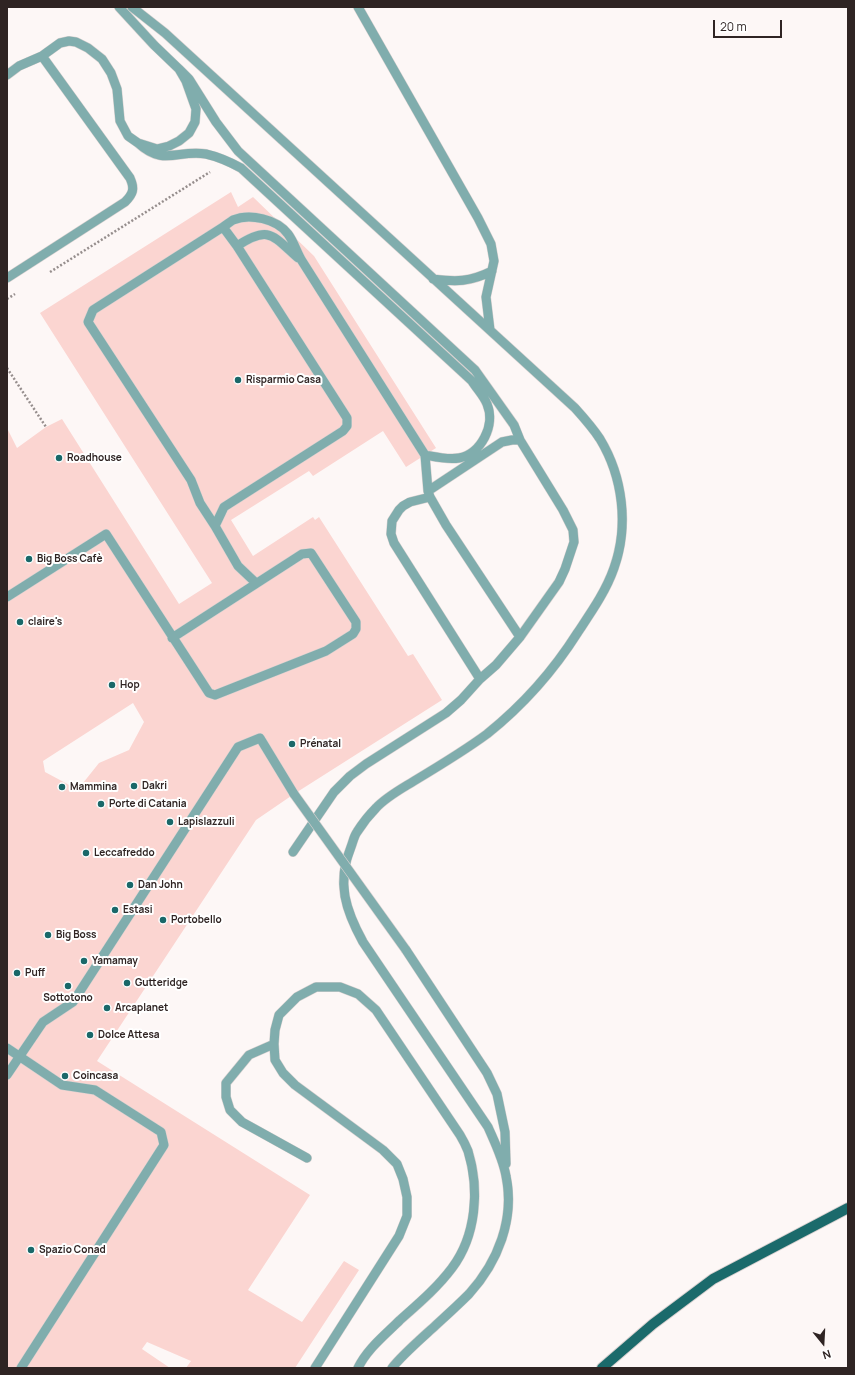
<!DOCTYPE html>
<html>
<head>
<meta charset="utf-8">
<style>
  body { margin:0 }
  #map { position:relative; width:855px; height:1375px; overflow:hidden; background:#fdf7f6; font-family:Manrope,sans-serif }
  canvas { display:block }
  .frame { position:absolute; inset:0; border:8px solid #2f2423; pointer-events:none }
  .north { position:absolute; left:803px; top:1323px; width:40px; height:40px; -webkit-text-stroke:3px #fff; paint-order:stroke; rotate:162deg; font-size:11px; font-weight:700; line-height:16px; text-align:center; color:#2f2423 }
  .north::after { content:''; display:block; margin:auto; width:14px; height:18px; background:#2f2423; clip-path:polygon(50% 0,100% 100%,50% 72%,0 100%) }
  .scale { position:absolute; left:713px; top:20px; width:69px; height:18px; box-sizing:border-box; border:2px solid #2f2423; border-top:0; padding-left:5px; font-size:12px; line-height:14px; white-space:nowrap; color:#2f2423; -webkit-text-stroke:3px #fff; paint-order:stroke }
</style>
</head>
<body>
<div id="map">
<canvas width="855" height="1375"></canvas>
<div class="frame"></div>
<div class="north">N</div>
<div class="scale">20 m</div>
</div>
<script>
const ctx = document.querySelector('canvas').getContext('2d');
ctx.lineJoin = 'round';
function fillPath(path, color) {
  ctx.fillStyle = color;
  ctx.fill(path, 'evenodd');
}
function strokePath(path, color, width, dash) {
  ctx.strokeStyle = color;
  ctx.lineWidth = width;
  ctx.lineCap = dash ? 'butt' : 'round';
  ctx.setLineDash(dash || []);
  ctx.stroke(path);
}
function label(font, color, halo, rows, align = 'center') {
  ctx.font = font + ' Manrope,sans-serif';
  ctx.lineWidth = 4;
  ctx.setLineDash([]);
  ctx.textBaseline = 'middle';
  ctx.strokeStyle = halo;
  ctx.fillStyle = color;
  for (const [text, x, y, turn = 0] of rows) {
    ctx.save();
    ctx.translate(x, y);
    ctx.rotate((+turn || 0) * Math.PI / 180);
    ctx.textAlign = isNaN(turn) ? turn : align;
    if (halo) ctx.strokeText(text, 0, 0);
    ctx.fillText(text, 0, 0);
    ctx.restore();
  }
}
fillPath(new Path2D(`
  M231,192L238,207L253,197L314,256L436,448L406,467L383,431L313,476L309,471L231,520L253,556L313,517L315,520L319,517L408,656L413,654L442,700L294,794L256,820L97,1061L310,1195L248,1290L302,1322L344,1261L359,1270L295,1368H186L191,1361L147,1342L142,1349L170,1368H7V428L17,448L46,427L62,419L179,604L212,583L40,313ZM133,703L144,722L129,750L99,763L83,783L73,787L45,772L43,761Z`), '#fbd5d1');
const service = new Path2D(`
  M132,7L165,33L575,408C584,418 593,428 600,439C623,477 629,526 614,568C606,591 592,611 578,632C554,670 522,706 487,734C464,751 439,766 414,781C401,789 386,797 376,808C369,815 362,824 357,832C354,836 353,842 351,847C336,883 346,911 363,942L488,1127C495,1143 503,1159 506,1176C515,1219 498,1262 469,1294C458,1305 447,1315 436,1325C423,1337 402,1355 392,1368
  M358,7L478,218L491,244L494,261L486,297L490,330
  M179,69L189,79L216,122L238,151L475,370L514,425L520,440L563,510L573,530L574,542L565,569L559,582L520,637L496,665L480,679L461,700L446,713L366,764L350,776L334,792L293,852
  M7,75L19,66L42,56L60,43L69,41L76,42L88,48L102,59L111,73L117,89L120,121L128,136L138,143L157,149L169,146L179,141L189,133L195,122L196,109L186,81L179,69L154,45L119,7
  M138,143C164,167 178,149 206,154C219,157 230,162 241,168L472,381C477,389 484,396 487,404C496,425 481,454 459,458C448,460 436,457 425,455
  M223,227L237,246L347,418V426L343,431L224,507L215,526L200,503L191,480L88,322L93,310Z
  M223,227C226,225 230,222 233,220C250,213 277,219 288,234C294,242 297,253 302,261L425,455L428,491L430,497L446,525L520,637
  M237,246C269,225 272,235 298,258
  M7,278L125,202C133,194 135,189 130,178L42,56
  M433,279C456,282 470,282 492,271
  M428,491L502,442L512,440H520
  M430,497L410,502L403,506L399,510L392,521L391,534L394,543L480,679
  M215,526L238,566L256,583
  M7,597L106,534L209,693L215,695L326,651L353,634L356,629V622L311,553L302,554L172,638
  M406,950L487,1073L497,1094L505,1132L506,1164
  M274,1044L249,1055L226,1083V1097L230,1110L242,1122L307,1158
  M7,1048L62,1085L95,1090L161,1132L164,1145L21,1368
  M7,1075L43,1022L73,1002L238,747L260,738L294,794
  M315,1368L399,1236L407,1216V1197L403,1179L397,1164L383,1150L295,1085L283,1073L275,1060L274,1044L275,1030L279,1015L297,997L316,987H340L358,994L376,1010L460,1135C463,1140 466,1146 468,1151C480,1190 476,1236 452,1268C437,1288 418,1304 400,1320C385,1335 367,1349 358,1368`);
const primary = new Path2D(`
  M602,1368L653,1324L713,1279L848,1208`);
strokePath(service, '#d8d1d0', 10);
strokePath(primary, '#d8d1d0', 12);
strokePath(new Path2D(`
  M50,272L210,172
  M7,299L15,294
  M7,368L46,427`), '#968e8d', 2.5, [2, 2]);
strokePath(service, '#80adad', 9);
strokePath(primary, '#1b6a6b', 10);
const serviceBridge = new Path2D(`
  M294,794L406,950`);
strokePath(serviceBridge, '#d8d1d0', 10, []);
strokePath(serviceBridge, '#80adad', 9);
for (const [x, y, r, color] of [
  [238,380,4,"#1a6869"],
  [59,458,4,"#1a6869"],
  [29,559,4,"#1a6869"],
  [20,622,4,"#1a6869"],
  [112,685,4,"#1a6869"],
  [292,744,4,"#1a6869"],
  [134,786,4,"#1a6869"],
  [62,787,4,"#1a6869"],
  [101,804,4,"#1a6869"],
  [170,822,4,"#1a6869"],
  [86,853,4,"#1a6869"],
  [130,885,4,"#1a6869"],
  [115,910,4,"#1a6869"],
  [163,920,4,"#1a6869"],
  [48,935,4,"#1a6869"],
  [84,961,4,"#1a6869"],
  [17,973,4,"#1a6869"],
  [127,983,4,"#1a6869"],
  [68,986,4,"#1a6869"],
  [107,1008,4,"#1a6869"],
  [90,1035,4,"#1a6869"],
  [65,1076,4,"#1a6869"],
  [31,1250,4,"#1a6869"]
]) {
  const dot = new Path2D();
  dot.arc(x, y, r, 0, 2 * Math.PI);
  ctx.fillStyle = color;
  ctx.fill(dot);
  strokePath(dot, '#fff', 1.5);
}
label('bold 10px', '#2f2423', '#fff', [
  ["Risparmio Casa",246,380],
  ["Roadhouse",67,458],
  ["Big Boss Cafè",37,559],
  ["claire's",28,622],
  ["Hop",120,685],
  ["Prénatal",300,744],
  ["Dakri",142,786],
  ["Mammina",70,787],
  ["Porte di Catania",109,804],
  ["Lapislazzuli",178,822],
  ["Leccafreddo",94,853],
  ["Dan John",138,885],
  ["Estasi",123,910],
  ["Portobello",171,920],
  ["Big Boss",56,935],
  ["Yamamay",92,961],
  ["Puff",25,973],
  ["Gutteridge",135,983],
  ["Sottotono",68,998,"center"],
  ["Arcaplanet",115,1008],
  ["Dolce Attesa",98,1035],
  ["Coincasa",73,1076],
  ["Spazio Conad",39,1250]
], 'left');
</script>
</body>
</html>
